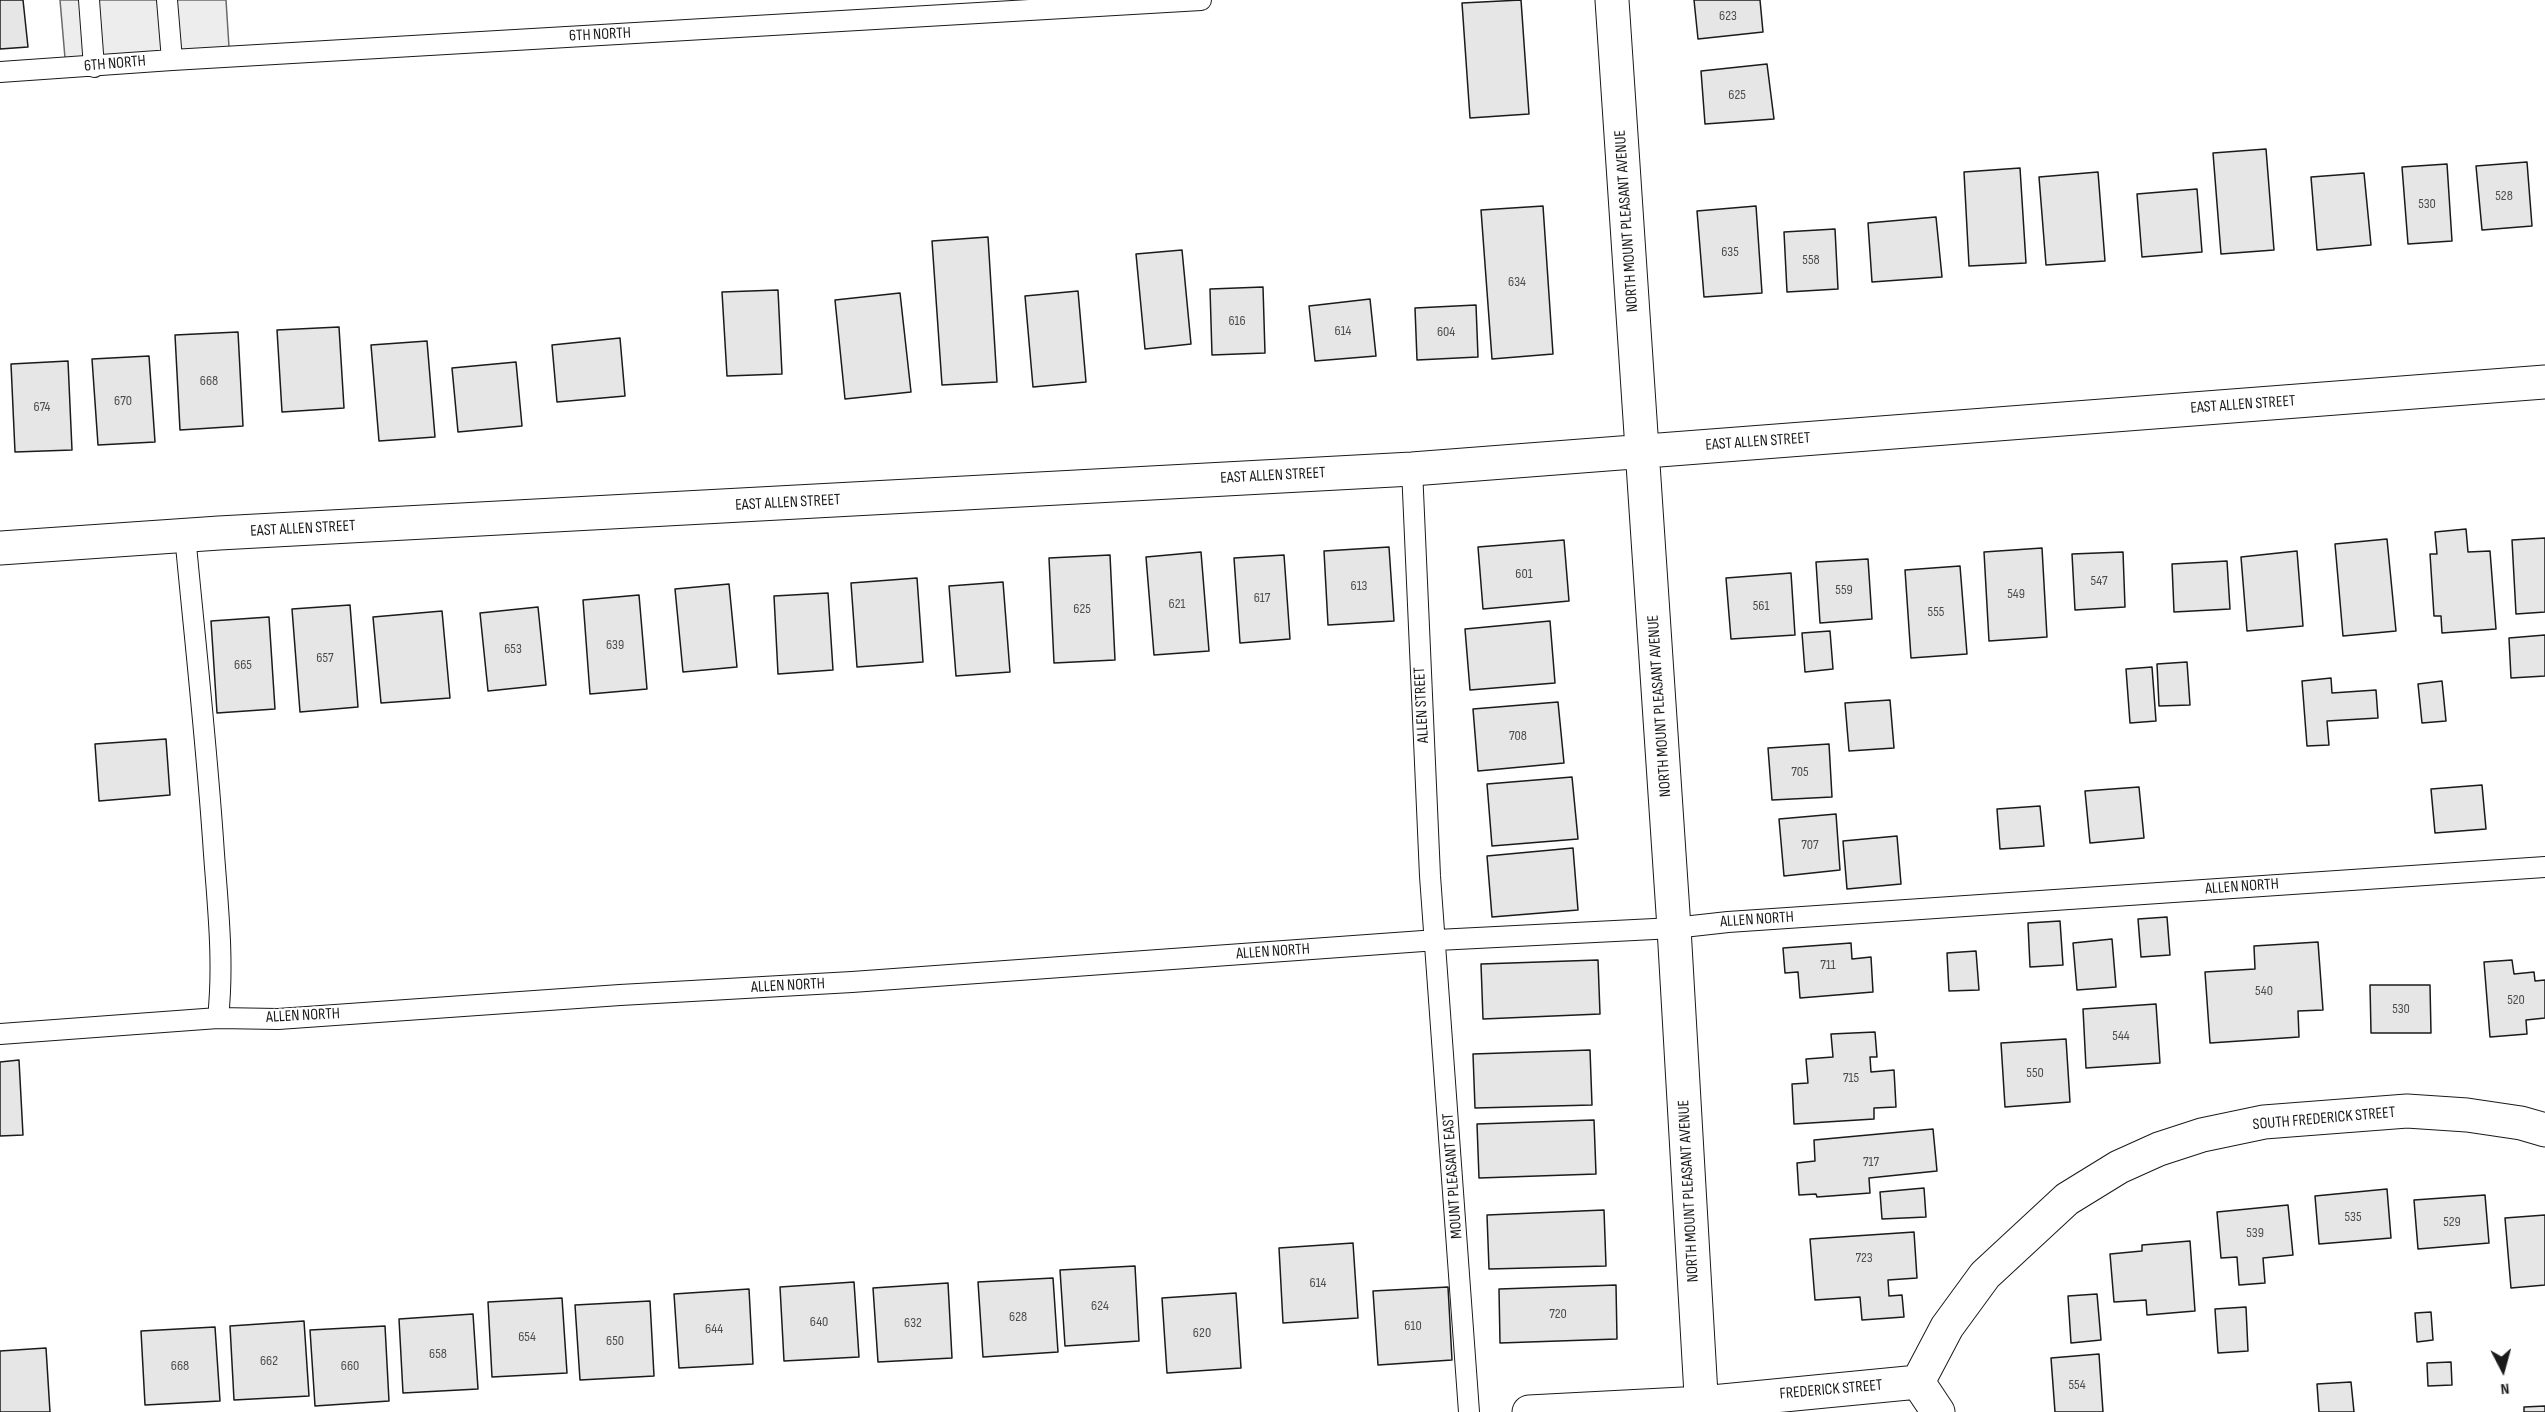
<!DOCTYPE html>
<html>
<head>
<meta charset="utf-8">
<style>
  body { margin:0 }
  #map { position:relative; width:2545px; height:1412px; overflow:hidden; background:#fff; font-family:"Sofia Sans Condensed",sans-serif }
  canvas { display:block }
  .north { position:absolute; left:2473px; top:1340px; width:60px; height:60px; -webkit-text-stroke:4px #fff; paint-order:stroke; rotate:174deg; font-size:16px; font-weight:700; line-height:24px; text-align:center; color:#1a1a1a }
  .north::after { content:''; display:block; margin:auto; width:21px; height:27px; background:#1a1a1a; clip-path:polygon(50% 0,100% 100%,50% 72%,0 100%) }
</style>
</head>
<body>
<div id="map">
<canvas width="2545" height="1412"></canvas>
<div class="north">N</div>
</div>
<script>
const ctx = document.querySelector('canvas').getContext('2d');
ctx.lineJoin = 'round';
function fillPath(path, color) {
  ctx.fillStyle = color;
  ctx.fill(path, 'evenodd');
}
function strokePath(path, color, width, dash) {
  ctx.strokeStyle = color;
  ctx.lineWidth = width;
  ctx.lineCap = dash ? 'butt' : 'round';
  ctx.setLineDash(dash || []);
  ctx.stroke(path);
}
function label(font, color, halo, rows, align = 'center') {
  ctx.font = font + ' "Sofia Sans Condensed",sans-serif';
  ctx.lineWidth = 4.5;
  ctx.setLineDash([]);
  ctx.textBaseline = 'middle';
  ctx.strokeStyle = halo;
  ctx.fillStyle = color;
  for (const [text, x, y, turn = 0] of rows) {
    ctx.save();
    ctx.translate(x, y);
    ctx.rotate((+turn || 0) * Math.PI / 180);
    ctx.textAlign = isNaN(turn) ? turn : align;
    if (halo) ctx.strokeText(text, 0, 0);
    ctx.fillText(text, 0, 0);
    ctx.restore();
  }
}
const built = new Path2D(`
  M60,0H226L229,47L65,58Z`);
fillPath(built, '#ededed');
strokePath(built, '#6a6a6a', 1.5);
const building = new Path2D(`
  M0,0H23L28,47L0,49Z
  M1521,0L1529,114L1470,118L1462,3Z
  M1694,0H1760L1763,32L1698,39Z
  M1767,64L1774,119L1705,124L1701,71Z
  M2266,149L2274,250L2221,254L2213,153Z
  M2527,162L2532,226L2482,230L2476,166Z
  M2447,164L2452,241L2408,244L2402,167Z
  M2020,168L2026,263L1969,266L1964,172Z
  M2098,172L2105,261L2046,265L2039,177Z
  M2364,173L2371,245L2317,250L2311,177Z
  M2197,189L2202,252L2142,257L2137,194Z
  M1543,206L1553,354L1492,359L1481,210Z
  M1756,206L1762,293L1704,297L1697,211Z
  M1936,217L1942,277L1872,282L1868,223Z
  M1835,229L1838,289L1787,292L1784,232Z
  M988,237L997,382L942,385L932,241Z
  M1182,250L1191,344L1145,349L1136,254Z
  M1263,287L1265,353L1212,355L1210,289Z
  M778,290L782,374L727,376L722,292Z
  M1078,291L1086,382L1033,387L1025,296Z
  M900,293L911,392L845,399L835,300Z
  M1370,299L1376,356L1315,361L1309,306Z
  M1476,305L1478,357L1417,360L1415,308Z
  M339,327L344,408L282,412L277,330Z
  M238,332L243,426L180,430L175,335Z
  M620,338L625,396L557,402L552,345Z
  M427,341L435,437L379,441L371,345Z
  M149,356L155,442L98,445L92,359Z
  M68,361L72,450L15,452L11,364Z
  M516,362L522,426L458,432L452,368Z
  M2466,529L2468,552L2490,551L2496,629L2442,633L2441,616H2434L2430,554H2437L2435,532Z
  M2545,538V612L2516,614L2512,540Z
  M2387,539L2396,631L2343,636L2335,544Z
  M1564,540L1569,601L1483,609L1478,547Z
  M1389,547L1394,621L1328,625L1324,551Z
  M2042,548L2047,637L1989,641L1984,552Z
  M2297,551L2303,626L2247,631L2241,557Z
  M1201,552L1209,651L1154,655L1146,557Z
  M2123,552L2125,607L2075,610L2072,554Z
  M1110,555L1115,660L1054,663L1049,558Z
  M1284,555L1290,639L1240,643L1234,558Z
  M1868,559L1872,619L1820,623L1816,562Z
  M2227,561L2230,609L2174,612L2172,564Z
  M1960,566L1967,654L1911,658L1905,570Z
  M1791,573L1795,635L1731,639L1726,578Z
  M917,578L923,662L857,667L851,583Z
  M1003,582L1010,672L956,676L949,586Z
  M729,584L737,667L683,672L675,589Z
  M828,593L833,670L778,674L774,596Z
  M639,595L647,689L590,694L583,600Z
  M350,605L358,707L300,712L292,609Z
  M538,607L546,685L488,691L480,613Z
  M442,611L450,698L381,703L373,617Z
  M269,617L275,709L217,713L211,621Z
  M1550,621L1555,683L1470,690L1465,629Z
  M1830,631L1833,669L1805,672L1802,633Z
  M2545,635V676L2511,678L2509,638Z
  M2187,662L2190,705L2159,706L2157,664Z
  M2152,667L2156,721L2130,723L2126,669Z
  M2331,678L2332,693L2376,690L2378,718L2327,721L2329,745L2307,746L2302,681Z
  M2442,681L2446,721L2422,723L2418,684Z
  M1890,700L1894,748L1849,751L1845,703Z
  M1558,702L1564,763L1478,771L1473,709Z
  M166,739L170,795L99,801L95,744Z
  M1829,744L1832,797L1772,800L1768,748Z
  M1572,777L1578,839L1492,846L1487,784Z
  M2482,785L2486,829L2435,833L2431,789Z
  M2139,787L2144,838L2090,843L2085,791Z
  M2040,806L2044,846L2000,849L1997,809Z
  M1836,814L1840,870L1784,876L1779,819Z
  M1897,836L1901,884L1847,889L1843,841Z
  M1573,848L1578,910L1492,917L1487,856Z
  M2167,917L2170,955L2141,957L2138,919Z
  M2060,921L2063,965L2030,967L2028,923Z
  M2112,939L2116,987L2077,990L2073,943Z
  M2318,942L2323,1010L2298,1011L2299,1037L2210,1043L2205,972L2255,969L2254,946Z
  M1851,943L1852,959L1871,957L1873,992L1800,998L1798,972L1785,973L1783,948Z
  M1976,951L1979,990L1949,991L1947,953Z
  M1598,960L1600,1014L1483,1019L1481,964Z
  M2512,960L2514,974L2534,972L2535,981L2545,980V1018L2526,1020L2527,1034L2490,1037L2484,962Z
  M2370,985H2430L2431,1033H2371Z
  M2156,1004L2160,1063L2086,1068L2083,1009Z
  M1875,1032L1877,1057H1870L1871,1072L1894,1070L1896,1107L1874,1108V1119L1794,1124L1792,1084L1808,1083L1806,1059L1833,1057L1831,1034Z
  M2066,1039L2070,1102L2005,1107L2001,1043Z
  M1590,1050L1592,1105L1475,1108L1473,1054Z
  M19,1060L23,1135L0,1136V1062Z
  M1594,1120L1596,1174L1479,1178L1477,1124Z
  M1933,1129L1937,1171L1869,1178L1870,1193L1817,1197L1816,1194L1799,1195L1797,1163L1815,1161L1814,1140Z
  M1924,1188L1926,1217L1882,1219L1880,1192Z
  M2387,1189L2391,1238L2319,1244L2315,1196Z
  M2485,1195L2489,1243L2418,1249L2414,1200Z
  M2288,1205L2293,1255L2263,1258L2265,1283L2239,1285L2237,1257L2221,1258L2217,1212Z
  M1604,1210L1606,1266L1489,1269L1487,1215Z
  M2545,1215V1285L2511,1288L2505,1218Z
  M1914,1232L1917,1278L1888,1280L1889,1296L1902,1295L1904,1317L1862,1320L1860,1297L1815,1300L1810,1239Z
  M2190,1241L2195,1311L2147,1315L2146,1300L2114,1302L2110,1254L2142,1251V1245Z
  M1353,1243L1358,1318L1283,1323L1279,1248Z
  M1135,1266L1139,1341L1065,1346L1060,1270Z
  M1053,1278L1058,1352L983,1357L978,1282Z
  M854,1282L859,1357L784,1361L780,1287Z
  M948,1283L952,1358L878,1362L873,1288Z
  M1616,1285L1617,1339L1500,1343L1499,1289Z
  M1448,1287L1452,1360L1378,1365L1373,1291Z
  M749,1289L753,1364L679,1368L674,1294Z
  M1236,1293L1241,1368L1167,1373L1162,1298Z
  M2097,1294L2101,1340L2071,1343L2068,1296Z
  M562,1298L567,1373L492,1377L488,1302Z
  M650,1301L654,1376L580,1380L575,1305Z
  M2246,1307L2248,1351L2218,1353L2215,1309Z
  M2431,1312L2433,1340L2417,1342L2415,1313Z
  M473,1314L478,1389L403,1393L399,1319Z
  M304,1321L309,1396L234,1400L230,1326Z
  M385,1326L389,1401L315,1406L310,1330Z
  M215,1327L220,1401L145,1405L141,1331Z
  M46,1348L50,1412H0V1351Z
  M2099,1354L2103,1412H2055L2051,1358Z
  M2451,1362L2452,1385L2428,1386L2427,1363Z
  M2351,1382L2354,1412H2319L2317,1384Z
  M2545,1406V1412H2524V1407Z`);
fillPath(building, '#e6e6e6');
strokePath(building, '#1a1a1a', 1.5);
const service = new Path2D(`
  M89,0L94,67
  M167,0L172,60
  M0,72L172,60L1201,0
  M1412,469L1430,876L1469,1412
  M185,535C195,641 207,747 214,854C218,908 224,963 218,1018
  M0,1034L218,1018L278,1019L620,995L852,982L1437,940L1674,928L1728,922L2545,867`);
const minor = new Path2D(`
  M1612,0L1674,928L1702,1412
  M0,548L219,533L1412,469L2545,382
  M1918,1382L1947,1327L1985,1275L2067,1199L2119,1167L2159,1149L2202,1135L2264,1122L2407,1111L2467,1115L2521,1123L2545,1130
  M1918,1382L1938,1412
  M1529,1412L1702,1403L1918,1382`);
strokePath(service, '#1a1a1a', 22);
strokePath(minor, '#1a1a1a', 35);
strokePath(service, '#fff', 20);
strokePath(minor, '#fff', 33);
label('14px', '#4d4d4d', null, [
  ["623",1728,16],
  ["625",1737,95],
  ["528",2504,196],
  ["530",2427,204],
  ["635",1730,252],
  ["558",1811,260],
  ["634",1517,282],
  ["616",1237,321],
  ["614",1343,331],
  ["604",1446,332],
  ["668",209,381],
  ["670",123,401],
  ["674",42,407],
  ["601",1524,574],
  ["547",2099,581],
  ["613",1359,586],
  ["559",1844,590],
  ["549",2016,594],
  ["617",1262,598],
  ["621",1177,604],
  ["561",1761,606],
  ["625",1082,609],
  ["555",1936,612],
  ["639",615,645],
  ["653",513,649],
  ["657",325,658],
  ["665",243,665],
  ["708",1518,736],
  ["705",1800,772],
  ["707",1810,845],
  ["711",1828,965],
  ["540",2264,991],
  ["520",2516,1000],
  ["530",2401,1009],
  ["544",2121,1036],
  ["550",2035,1073],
  ["715",1851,1078],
  ["717",1871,1162],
  ["535",2353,1217],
  ["529",2452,1222],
  ["539",2255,1233],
  ["723",1864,1258],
  ["614",1318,1283],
  ["624",1100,1306],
  ["720",1558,1314],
  ["628",1018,1317],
  ["640",819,1322],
  ["632",913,1323],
  ["610",1413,1326],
  ["644",714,1329],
  ["620",1202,1333],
  ["654",527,1337],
  ["650",615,1341],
  ["658",438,1354],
  ["662",269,1361],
  ["668",180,1366],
  ["660",350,1366],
  ["554",2077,1385]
]);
label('16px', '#1a1a1a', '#fff', [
  ["6TH NORTH",600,35,-3],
  ["6TH NORTH",115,64,-5],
  ["NORTH MOUNT PLEASANT AVENUE",1627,221,-94],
  ["EAST ALLEN STREET",2243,405,-4],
  ["EAST ALLEN STREET",1758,442,-4],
  ["EAST ALLEN STREET",1273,476,-3],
  ["EAST ALLEN STREET",788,503,-3],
  ["EAST ALLEN STREET",303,529,-3],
  ["ALLEN STREET",1422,705,-93],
  ["NORTH MOUNT PLEASANT AVENUE",1660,706,-94],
  ["ALLEN NORTH",2242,887,-4],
  ["ALLEN NORTH",1757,920,-4],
  ["ALLEN NORTH",1273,952,-4],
  ["ALLEN NORTH",788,986,-3],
  ["ALLEN NORTH",303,1016,-3],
  ["SOUTH FREDERICK STREET",2324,1119,-5],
  ["MOUNT PLEASANT EAST",1453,1176,-94],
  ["NORTH MOUNT PLEASANT AVENUE",1689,1191,-93],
  ["FREDERICK STREET",1831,1390,-5]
]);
</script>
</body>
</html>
